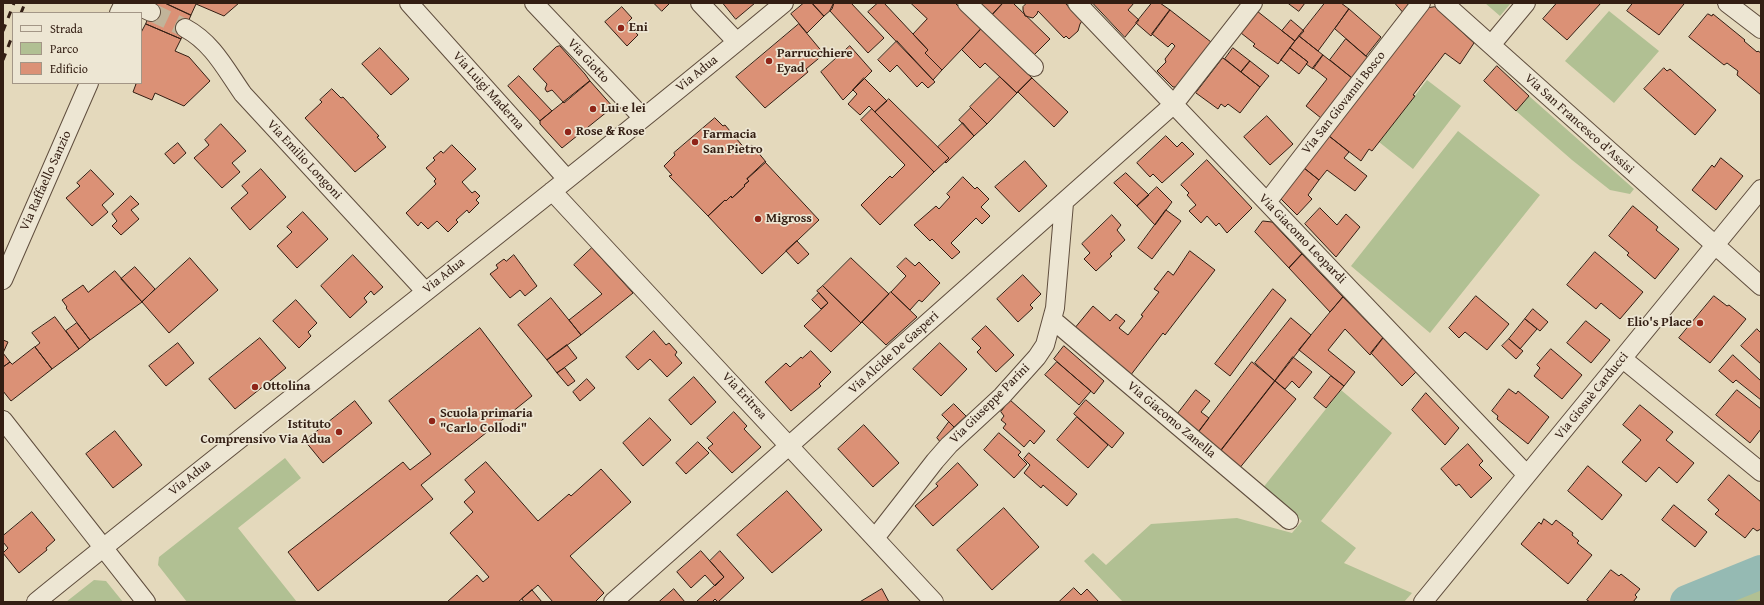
<!DOCTYPE html>
<html>
<head>
<meta charset="utf-8">
<style>
  body { margin:0 }
  #map { position:relative; width:1764px; height:605px; overflow:hidden; background:#e4d9bc; font-family:"Gentium Book Plus",serif }
  canvas { display:block }
  .frame { position:absolute; inset:0; border:4px solid #331e13; pointer-events:none }
  .legend { position:absolute; left:12px; top:12px; width:130px; height:72px; box-sizing:border-box; background:#ede6d3; border:1px solid #a39686; margin:0; padding:5px 7px; list-style:none; font-size:12px; color:#331e13 }
  .legend li { display:flex; align-items:center; gap:8px; height:20px }
  .legend b { width:20px; border:1px solid #a39686 }
</style>
</head>
<body>
<div id="map">
<canvas width="1764" height="605"></canvas>
<div class="frame"></div>
<ul class="legend">
<li><b style="height:5px;background:#ede6d3"></b>Strada</li>
<li><b style="height:11px;background:#b1c093"></b>Parco</li>
<li><b style="height:11px;background:#db9176"></b>Edificio</li>
</ul>
</div>
<script>
const ctx = document.querySelector('canvas').getContext('2d');
ctx.lineJoin = 'round';
function fillPath(path, color) {
  ctx.fillStyle = color;
  ctx.fill(path, 'evenodd');
}
function strokePath(path, color, width, dash) {
  ctx.strokeStyle = color;
  ctx.lineWidth = width;
  ctx.lineCap = dash ? 'butt' : 'round';
  ctx.setLineDash(dash || []);
  ctx.stroke(path);
}
function label(font, color, halo, rows, align = 'center') {
  ctx.font = font + ' "Gentium Book Plus",serif';
  ctx.lineWidth = 3.5;
  ctx.setLineDash([]);
  ctx.textBaseline = 'middle';
  ctx.strokeStyle = halo;
  ctx.fillStyle = color;
  for (const [text, x, y, turn = 0] of rows) {
    ctx.save();
    ctx.translate(x, y);
    ctx.rotate((+turn || 0) * Math.PI / 180);
    ctx.textAlign = isNaN(turn) ? turn : align;
    if (halo) ctx.strokeText(text, 0, 0);
    ctx.fillText(text, 0, 0);
    ctx.restore();
  }
}
fillPath(new Path2D(`
  M1485,3H1511L1500,16Z
  M1609,11L1659,51L1614,103L1565,61Z
  M1427,80L1461,106L1413,169L1379,142Z
  M1529,96L1634,189L1630,194L1610,190L1572,160L1516,111Z
  M1458,131L1540,195L1430,333L1351,266Z
  M1341,390L1392,433L1321,521L1356,548L1344,563L1412,593L1404,602H1123L1084,561L1093,553L1106,565L1151,524L1237,518L1292,533L1302,521L1262,489Z
  M285,458L301,478L238,528L297,602H187L158,565L159,557Z
  M94,580L106,581L123,602H66Z
  M1761,583V602H1707L1742,591Z`), '#b1c093');
strokePath(new Path2D(`
  M1687,602L1761,572`), '#95bab3', 34);
const building = new Path2D(`
  M155,3H165L191,15L181,39L146,24Z
  M165,3H239L224,16L196,4L191,15Z
  M654,3H670L662,11Z
  M723,3H755L736,19Z
  M804,3H812L824,16L807,33L791,14Z
  M812,3H834L832,9L824,16Z
  M834,3H851L884,38L868,53L830,11Z
  M878,3H884L928,50L925,53L942,70L933,80L868,12Z
  M911,3H955L981,29L942,70L925,53L928,50L913,34L927,19Z
  M979,3H1003L992,15Z
  M1003,3H1013L1050,39L1034,55L992,15Z
  M1027,3H1065L1082,21L1080,24L1078,31L1069,39L1066,36L1064,38L1038,11L1037,14L1033,18L1025,16L1023,10V7Z
  M1093,3H1134L1128,10L1139,20L1125,37Z
  M1152,3H1160L1170,10L1151,36L1136,23Z
  M1288,3H1305L1299,11Z
  M1325,3H1341L1349,9L1318,51L1299,36Z
  M1395,3H1409L1403,12Z
  M1557,3H1601L1567,40L1543,19Z
  M1633,3H1683L1684,4L1659,35L1627,11Z
  M622,7L632,18L627,23L638,35L627,46L605,22Z
  M1435,7L1474,43L1460,64L1445,53L1413,95L1415,96L1372,151L1369,149L1361,161L1329,136L1428,8Z
  M1349,9L1381,37L1366,56L1335,29Z
  M1170,10L1211,42L1177,87H1173L1157,71L1166,62L1165,59L1175,46L1172,43L1168,47L1152,34Z
  M1257,11L1295,41L1278,64L1253,46L1255,44L1241,33Z
  M1708,14L1712,16L1713,14L1745,40L1744,41L1757,52L1758,51L1761,53V95L1737,75L1738,71L1727,63L1724,65L1689,37Z
  M1291,20L1304,31L1295,41L1282,31Z
  M146,24L181,39L175,51L189,57L210,81L184,106L155,93L152,100L133,92L136,84L133,83H141V33Z
  M799,24L824,54L806,69L808,72L765,108L736,77Z
  M981,29L1032,78L1017,93L985,63L980,68L962,50Z
  M1299,36L1323,55L1313,69L1306,64L1308,62L1290,48Z
  M1346,39L1368,58L1352,78L1330,60Z
  M897,41L935,82L928,88L922,82L917,87L897,65L890,72L878,60Z
  M560,46L585,74L590,81L564,103L552,90L547,92L545,89L547,84L533,69L556,47Z
  M850,46L872,71L843,100L821,72Z
  M380,48L409,79L391,95L362,64Z
  M1233,48L1250,61L1241,72L1225,59Z
  M1290,48L1308,62L1299,74L1281,60Z
  M1323,55L1352,78L1321,118L1306,106L1327,79L1313,68Z
  M1223,58L1260,87L1240,113L1228,104L1225,107L1221,104L1218,109L1196,93Z
  M1250,61L1269,76L1260,87L1241,72Z
  M1497,66L1529,96L1516,111L1484,81Z
  M1664,68L1667,71L1670,69L1716,110L1695,135L1644,89Z
  M519,76L552,111L540,121L508,86Z
  M1000,77L1017,93L987,124L970,107Z
  M864,78L887,101L875,112L869,106L860,115L848,104L857,94L853,90Z
  M1032,78L1068,112L1054,127L1018,92Z
  M590,81L613,107L562,148L540,124V121Z
  M332,89L341,98L343,97L379,136L377,137L386,147L355,172L305,118L322,102L320,100Z
  M889,99L949,158L934,172L875,112Z
  M971,108L987,124L974,136L959,120Z
  M872,109L934,172L880,225L861,205L890,176L892,178L905,165L861,120Z
  M1267,116L1293,144L1270,165L1244,137Z
  M715,118L723,126L725,125L746,150L752,145L766,162L747,179L749,181L744,185L745,186L732,198L731,196L726,201L725,200L708,216L669,176L672,175L664,166L675,155L674,153Z
  M963,123L974,136L946,163L945,162L949,158L938,147Z
  M221,124L246,151L232,163L240,172L222,188L194,158L209,145L205,140Z
  M1166,136L1177,147L1182,142L1194,154L1162,183L1153,174L1150,177L1137,163Z
  M1329,136L1349,152L1344,158L1367,176L1355,191L1327,170L1319,180L1304,168Z
  M178,143L186,153L174,164L165,154Z
  M452,145L476,169L462,182L472,193L475,191L480,196L476,200L479,203L469,213L467,210L456,220L458,222L448,232L437,221L428,229L421,222L418,226L406,213L436,184L434,181L436,179L426,168L435,160L433,158L441,151L443,153Z
  M1721,158L1743,176L1716,210L1692,190L1712,165L1714,167Z
  M1207,160L1252,208L1227,233L1219,223L1216,226L1207,216L1201,223L1189,211L1196,205L1187,195L1189,193L1181,185Z
  M1025,161L1047,186L1019,212L995,187Z
  M765,162L819,220L762,274L708,216L725,200L726,201L731,196L732,198L745,186L744,185L749,181L747,179Z
  M1304,168L1319,180L1308,195L1312,199L1297,215L1281,199Z
  M261,169L286,197L250,230L231,208L248,193L242,186Z
  M91,170L114,194L102,205L108,212L92,226L66,198L80,186L77,183Z
  M1126,173L1149,195L1137,206L1114,183Z
  M963,177L975,189L977,187L989,199L981,207L990,216L982,224L976,218L951,243L960,252L952,259L932,239L930,241L914,225L936,206L939,209L950,197L947,194Z
  M1157,187L1172,202L1155,225L1137,206Z
  M131,196L139,204L131,210L139,219L121,235L112,226L117,221L112,214Z
  M1633,206L1658,227L1656,230L1679,249L1655,279L1627,255L1629,253L1609,236Z
  M1320,208L1337,225L1346,214L1360,227L1336,257L1305,224Z
  M1166,210L1181,221L1152,259L1138,248Z
  M303,212L328,239L297,268L277,246L292,232L287,227Z
  M1112,215L1121,225L1117,230L1125,240L1110,254L1112,256L1096,271L1084,259L1090,253L1082,244Z
  M1263,221L1272,222L1302,254L1289,268L1255,232Z
  M797,241L809,254L798,264L786,251Z
  M592,248L633,293L581,335L569,320L602,294L574,265Z
  M1190,251L1215,270L1165,335L1163,333L1130,376L1074,329L1093,306L1110,321L1116,314L1125,321L1119,328L1128,335L1143,316L1141,315L1159,292L1154,289L1168,271L1173,275Z
  M1595,252L1643,292L1620,319L1601,303L1596,309L1567,285Z
  M1302,254L1343,297L1330,312L1289,268Z
  M353,255L383,287L374,295L371,291L364,298L367,302L350,318L321,286Z
  M514,255L537,286L525,296L520,290L510,298L490,274L498,268L496,265L504,259L506,261Z
  M190,258L218,290L169,333L142,302Z
  M851,258L889,294L861,323L823,286Z
  M906,258L915,266L919,262L940,283L922,302L919,300L910,310L891,292L906,276L897,267Z
  M135,267L155,289L142,302L121,279Z
  M115,271L142,302L90,340L66,308L67,307L62,300L83,285L88,292Z
  M1023,275L1041,294L1030,305L1033,308L1018,322L997,299Z
  M823,286L861,323L831,352L804,326L828,303L817,291Z
  M1273,289L1286,300L1230,376L1215,364Z
  M891,292L917,317L886,345L862,322Z
  M819,293L828,303L821,309L812,300Z
  M1476,296L1509,324L1487,350L1465,332L1459,338L1449,328Z
  M1714,296L1727,306L1729,305L1746,319L1710,363L1679,338Z
  M1343,297L1383,338L1370,355L1345,329L1328,350L1355,372L1344,386L1299,350Z
  M551,298L581,335L547,360L518,325Z
  M296,300L317,323L308,332L311,336L299,348L273,321Z
  M1533,309L1548,322L1540,331L1525,319Z
  M55,317L79,349L52,369L35,347L40,343L32,333Z
  M1291,318L1311,335L1275,381L1255,363Z
  M1525,319L1537,329L1520,349L1509,339Z
  M1586,321L1610,340L1591,363L1567,343Z
  M77,323L90,340L79,349L66,331Z
  M986,326L1014,355L996,372L977,352L981,348L972,339Z
  M480,328L532,396L421,485L433,499L318,591L288,552L403,462L410,470L431,454L389,401Z
  M1757,329L1761,333V364L1741,346Z
  M654,331L666,345L669,343L677,352L675,355L682,363L667,377L650,359L638,370L626,357Z
  M260,338L286,368L235,409L209,379Z
  M1383,338L1416,372L1402,386L1371,353Z
  M1509,339L1523,351L1516,359L1502,346Z
  M3,340L8,342L3,353L10,362L3,367Z
  M178,343L194,363L166,386L149,366Z
  M940,343L967,369L941,396L913,369Z
  M567,345L577,358L557,373L547,360Z
  M1064,346L1104,381L1094,394L1054,359Z
  M35,347L52,369L11,401L3,391V367L10,362L12,364Z
  M1551,349L1582,375L1562,399L1534,376L1540,368L1537,365Z
  M811,351L831,372L819,384L821,386L791,411L765,382L786,363L790,367L801,357L802,358Z
  M1733,355L1761,381V400L1736,380L1733,383L1719,371Z
  M1293,357L1312,372L1299,388L1292,381L1285,389L1275,381Z
  M1057,362L1091,391L1079,405L1045,375Z
  M1252,362L1275,381L1219,453L1197,434Z
  M565,368L575,381L568,386L557,373Z
  M1331,376L1344,386L1326,408L1314,398Z
  M694,377L716,402L691,425L669,400Z
  M587,379L595,388L580,401L573,392Z
  M1275,381L1296,399L1238,470L1219,453Z
  M1509,389L1516,394L1518,391L1549,417L1528,444L1497,419L1498,416L1492,411Z
  M1196,390L1210,401L1201,412L1209,418L1197,434L1176,416Z
  M1737,390L1761,409V429L1750,443L1716,415Z
  M1426,393L1459,428L1445,445L1412,410Z
  M1010,400L1045,431L1034,444L1030,440L1024,447L1003,428L1006,424L1001,420L1004,416L1001,412Z
  M1086,400L1124,433L1112,448L1074,414Z
  M355,401L372,423L323,463L305,441Z
  M954,404L966,416L954,427L942,415Z
  M1640,405L1673,432L1666,440L1694,463L1677,483L1659,467L1646,482L1622,462L1641,440L1623,425Z
  M734,412L747,426L744,429L761,447L732,473L708,448L713,444L707,438Z
  M1077,417L1108,445L1088,468L1057,440Z
  M650,418L671,440L643,466L623,443Z
  M949,422L954,427L941,443L937,438Z
  M864,425L899,463L873,487L838,449Z
  M115,431L142,465L113,488L86,454Z
  M999,433L1021,452L1018,455L1027,464L1014,478L984,450Z
  M698,442L709,453L686,474L676,463Z
  M1468,444L1483,461L1479,465L1492,478L1471,498L1459,484L1456,486L1441,469Z
  M1029,453L1077,494L1067,506L1043,485L1041,488L1024,473L1030,465L1024,459Z
  M486,462L538,521L569,494L571,496L601,469L631,502L570,556L604,593L595,602H553L538,585L518,602H447L477,575L483,582L489,577L450,533L473,512L464,502L475,492L465,480Z
  M958,463L978,485L933,526L915,506L938,486L936,484Z
  M1588,466L1622,495L1602,520L1568,491Z
  M1729,475L1761,502V529L1757,531L1753,528L1745,538L1715,514L1719,510L1708,500Z
  M787,491L822,530L772,573L737,535Z
  M1674,505L1707,532L1695,547L1662,520Z
  M1004,508L1039,547L992,590L957,550Z
  M32,512L55,540L46,548L47,550L19,573L3,553L8,548L3,542V536Z
  M1544,519L1552,525L1556,520L1573,533L1572,535L1579,541L1577,543L1592,555L1568,584L1521,544L1539,522L1541,524Z
  M701,551L724,577L715,586L705,575L691,588L677,572Z
  M720,551L744,578L718,602L715,599L712,602H698L697,601L724,577L710,561Z
  M1611,570L1619,576L1621,574L1640,589L1635,595L1637,597L1633,602H1590L1587,600Z
  M1074,588L1081,595L1087,589L1099,602H1059Z
  M674,589L685,602H659Z
  M882,589L889,602H860Z
  M532,590L542,602H524L522,599Z`);
fillPath(building, '#db9176');
strokePath(building, '#331e13', 1);
strokePath(new Path2D(`
  M151,12L185,28`), '#c1b49a', 18, [18, 9]);
const minor = new Path2D(`
  M131,3L151,12
  M409,3L567,179
  M534,3L643,118
  M700,3L737,42
  M967,3L1034,67
  M1077,3L1527,475
  M1444,3L1761,286
  M1727,3L1761,29
  M119,13L124,3
  M185,28C213,43 226,70 243,94L425,291
  M1491,45L1526,3
  M552,191L934,602
  M1267,202L1421,3
  M3,280L89,83
  M1053,320L1289,520
  M1623,359L1761,472
  M3,420L146,602
  M875,538L935,461L949,445L1002,396L1037,357L1045,345L1055,308L1064,203
  M36,602C284,401 538,207 784,3
  M613,602L1174,104L1253,3
  M1423,602L1761,189`);
strokePath(minor, '#5f4d3d', 20);
strokePath(minor, '#ede6d3', 18);
strokePath(new Path2D(`
  M21,13L25,3
  M3,31L14,3
  M3,60L13,34`), '#331e13', 3, [7, 7]);
for (const [x, y, r, color] of [
  [621,28,4,"#8f2418"],
  [769,61,4,"#8f2418"],
  [593,109,4,"#8f2418"],
  [568,132,4,"#8f2418"],
  [695,142,4,"#8f2418"],
  [758,219,4,"#8f2418"],
  [1700,323,4,"#8f2418"],
  [255,387,4,"#8f2418"],
  [432,421,4,"#8f2418"],
  [339,432,4,"#8f2418"]
]) {
  const dot = new Path2D();
  dot.arc(x, y, r, 0, 2 * Math.PI);
  ctx.fillStyle = color;
  ctx.fill(dot);
  strokePath(dot, '#ede6d3', 1.5);
}
label('bold 13px', '#331e13', '#ede6d3', [
  ["Eni",629,28],
  ["Parrucchiere",777,54],
  ["Eyad",777,69],
  ["Lui e lei",601,109],
  ["Rose & Rose",576,132],
  ["Farmacia",703,135],
  ["San Pietro",703,150],
  ["Migross",766,219],
  ["Elio's Place",1692,323,"right"],
  ["Ottolina",263,387],
  ["Scuola primaria",440,414],
  ["\"Carlo Collodi\"",440,429],
  ["Istituto",331,425,"right"],
  ["Comprensivo Via Adua",331,440,"right"]
], 'left');
label('13px', '#331e13', '#ede6d3', [
  ["Via Giotto",588,61,47],
  ["Via Adua",697,74,-39],
  ["Via Luigi Maderna",488,91,48],
  ["Via San Giovanni Bosco",1344,103,-52],
  ["Via San Francesco d'Assisi",1579,124,42],
  ["Via Emilio Longoni",304,160,47],
  ["Via Raffaello Sanzio",46,181,-66],
  ["Via Giacomo Leopardi",1302,239,46],
  ["Via Adua",444,276,-38],
  ["Via Alcide De Gasperi",894,353,-42],
  ["Via Eritrea",744,396,47],
  ["Via Giosuè Carducci",1592,396,-51],
  ["Via Giuseppe Parini",990,404,-45],
  ["Via Giacomo Zanella",1171,420,40],
  ["Via Adua",190,478,-38]
]);
</script>
</body>
</html>
